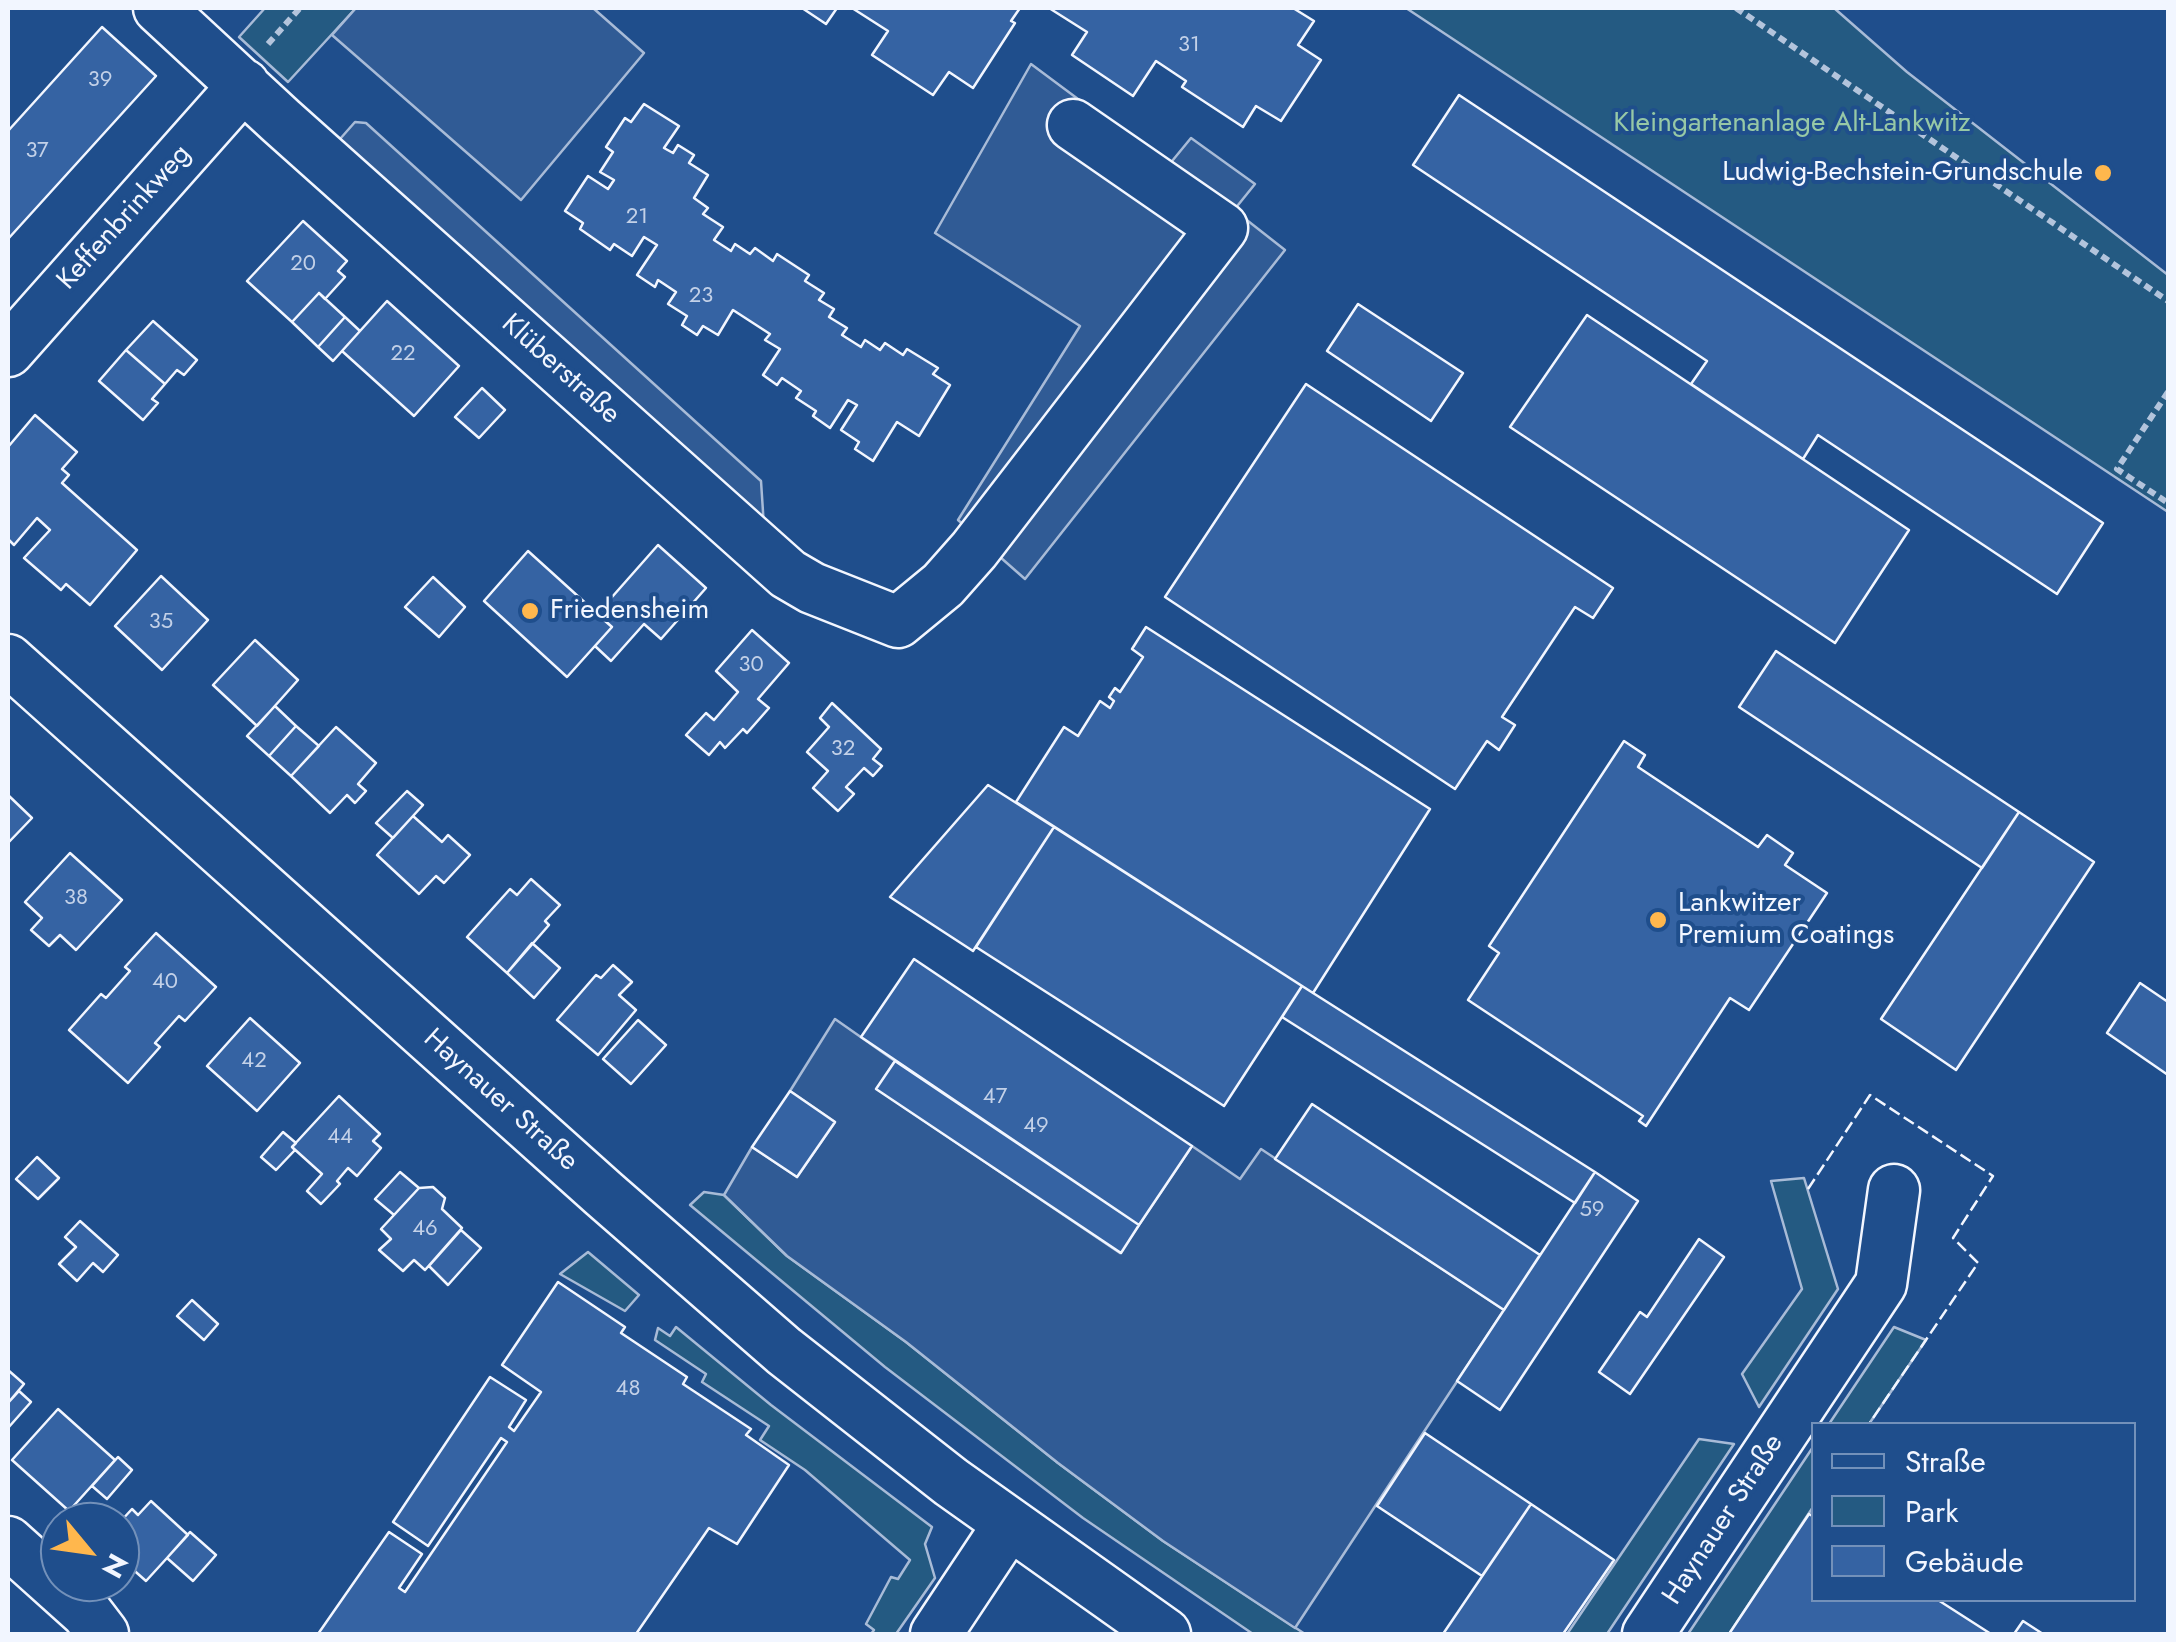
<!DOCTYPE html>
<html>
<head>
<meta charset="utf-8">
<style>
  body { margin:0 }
  #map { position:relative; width:2176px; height:1642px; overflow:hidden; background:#1f4e8c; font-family:Jost,sans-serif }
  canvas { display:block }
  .frame { position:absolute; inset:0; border:10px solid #f2f6ff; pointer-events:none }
  .legend { position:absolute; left:1811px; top:1422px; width:325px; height:180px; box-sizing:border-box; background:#1f4e8c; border:2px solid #7391ba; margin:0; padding:12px 18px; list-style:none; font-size:30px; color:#f2f6ff }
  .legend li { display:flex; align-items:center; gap:20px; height:50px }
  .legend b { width:50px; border:2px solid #7391ba }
  .north { position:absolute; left:40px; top:1502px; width:100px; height:100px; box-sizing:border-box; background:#1f4e8c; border:2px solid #7391ba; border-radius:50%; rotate:119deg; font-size:28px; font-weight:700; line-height:40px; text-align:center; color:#f2f6ff }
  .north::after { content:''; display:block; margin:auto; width:35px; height:45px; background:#ffb74d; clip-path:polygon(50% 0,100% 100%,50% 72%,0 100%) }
</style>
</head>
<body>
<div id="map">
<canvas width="2176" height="1642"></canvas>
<div class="frame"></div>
<ul class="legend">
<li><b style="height:12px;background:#1f4e8c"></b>Straße</li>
<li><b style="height:28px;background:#245a82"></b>Park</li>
<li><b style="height:28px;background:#3563a3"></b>Gebäude</li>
</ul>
<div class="north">N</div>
</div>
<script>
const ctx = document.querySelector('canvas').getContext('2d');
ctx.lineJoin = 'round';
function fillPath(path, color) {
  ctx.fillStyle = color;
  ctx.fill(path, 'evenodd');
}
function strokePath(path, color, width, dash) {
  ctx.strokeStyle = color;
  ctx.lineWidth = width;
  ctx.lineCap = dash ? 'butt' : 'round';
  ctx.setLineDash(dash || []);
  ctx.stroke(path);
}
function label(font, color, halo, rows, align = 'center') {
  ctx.font = font + ' Jost,sans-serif';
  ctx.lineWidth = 8;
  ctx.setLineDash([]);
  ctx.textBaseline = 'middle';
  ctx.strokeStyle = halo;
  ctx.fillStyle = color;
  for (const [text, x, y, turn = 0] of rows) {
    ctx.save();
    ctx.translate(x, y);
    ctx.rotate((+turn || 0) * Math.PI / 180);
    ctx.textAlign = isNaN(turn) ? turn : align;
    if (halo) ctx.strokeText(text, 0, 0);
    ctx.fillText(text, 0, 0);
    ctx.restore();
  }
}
const green = new Path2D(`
  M265,8H356L288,82L239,37Z
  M1406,8H1834L1907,72L2168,275V512Z
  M1804,1178L1838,1289L1759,1407L1742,1374L1802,1289L1771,1181Z
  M704,1192L724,1195L787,1256L906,1342L1058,1463L1163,1541L1305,1634H1253L1083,1518L885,1367L690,1205Z
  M588,1252L639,1295L625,1311L560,1274Z
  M676,1327L771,1405L932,1527L925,1544L935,1578L896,1634H871L874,1630L866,1624L891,1577L898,1579L910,1560L805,1470L760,1440L769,1426L702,1382L706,1374L655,1340L658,1328L670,1336Z
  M1894,1327L1926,1340L1869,1424H1829Z
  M1699,1439L1734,1444L1607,1634H1567Z
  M1813,1447V1507L1729,1634H1688Z`);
fillPath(green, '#245a82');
strokePath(green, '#a8bbd7', 2.5);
const parking = new Path2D(`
  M356,8H593L644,53L521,200L332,35Z
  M1031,64L1168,166L1191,138L1255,184L1234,210L1285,250L1025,579L958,520L1080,326L935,233Z
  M355,122L366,123L761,481L764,527L335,139H340Z
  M835,1019L895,1061L877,1089L1120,1253L1192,1146L1240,1179L1261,1149L1504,1310L1295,1628L1163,1541L1058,1463L906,1342L787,1256L724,1195L752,1147L797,1177L835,1122L790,1091Z`);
fillPath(parking, '#305b95');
strokePath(parking, '#a8bbd7', 2.5);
const building = new Path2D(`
  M802,8H837L826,24Z
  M852,8H1020L1011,21L1015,23L973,88L949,72L933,95L872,55L888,31Z
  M1049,8H1293L1314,21L1298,45L1321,60L1281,121L1256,106L1243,127L1182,87L1186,81L1156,61L1133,96L1072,55L1087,32Z
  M102,27L156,76L8,239V131Z
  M1459,95L2103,523L2057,594L1818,435L1803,459L1691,384L1707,361L1413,165Z
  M644,104L679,126L664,148L673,153L678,145L694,155L689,163L708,175L694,198L708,208L703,214L723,227L714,240L731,251L735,244L750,254L755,248L773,261L777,254L809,275L805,281L824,293L819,300L834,309L829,317L847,328L842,335L861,347L865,340L880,350L885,343L903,355L907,349L938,368L933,374L950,385L919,436L897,422L873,461L855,449L859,442L841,430L857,405L848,400L830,428L813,416L816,411L796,398L801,391L782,378L777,385L763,375L780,349L765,340L770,334L733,310L718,335L703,326L697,335L682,325L687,316L668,304L676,292L658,280L655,287L637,275L657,245L644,237L632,256L614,244L610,250L580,229L583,223L565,211L588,176L608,189L614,180L600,172L613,152L606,147L625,118L631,122Z
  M303,221L347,261L338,271L345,277L325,299L319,293L292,322L247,281Z
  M319,293L345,317L318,347L292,322Z
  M387,301L459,366L414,416L342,351Z
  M1358,304L1463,373L1431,421L1327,351Z
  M1587,315L1909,530L1835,643L1510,427Z
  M345,317L360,331L333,361L318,347Z
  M153,321L197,360L184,375L177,370L165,384L126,350Z
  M126,350L165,384L152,399L158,403L143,420L99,381Z
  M1306,384L1613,588L1593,618L1575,607L1502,717L1515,725L1499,750L1487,741L1455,789L1165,597Z
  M482,388L505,410L479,438L455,417Z
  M35,415L77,452L62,469L69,475L62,483L137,550L90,605L66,584L61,590L24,558L50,530L37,518L14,545L8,539V447Z
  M658,545L706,588L661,639L644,624L611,661L595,646L612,627L597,614Z
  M528,551L612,627L567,677L484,601Z
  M161,576L208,620L162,670L115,626Z
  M433,577L465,607L439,637L405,607Z
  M1146,627L1430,809L1313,993L1016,802L1064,727L1078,736L1100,701L1110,708L1114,701L1109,697L1115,688L1120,692L1143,657L1132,649Z
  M752,630L789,663L758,699L769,708L747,733L743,729L725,748L720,742L709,755L686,735L706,713L714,720L738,692L716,671Z
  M255,640L298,680L257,726L213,685Z
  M1776,651L2019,812L1982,868L1739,707Z
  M832,703L881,749L873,759L882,766L873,776L864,768L846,787L854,794L838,811L813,788L828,771L807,752L829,727L820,718Z
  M275,706L296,726L269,756L247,736Z
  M296,726L319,746L291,776L269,756Z
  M336,727L376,763L358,784L366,791L355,803L347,795L330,813L291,776Z
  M1624,741L1645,755L1638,767L1758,847L1767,835L1793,853L1785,865L1827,893L1749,1010L1730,998L1646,1126L1639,1121L1643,1116L1468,1000L1499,953L1489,946Z
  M988,785L1054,827L973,951L890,897Z
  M407,791L423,805L393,838L376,823Z
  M8,795L32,818L8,843Z
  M2019,812L2094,862L1956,1070L1881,1019Z
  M413,816L442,842L448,835L470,855L444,883L436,876L419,894L377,855Z
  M1054,827L1302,986L1224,1106L976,947Z
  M70,853L122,900L76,950L60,935L49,946L31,930L42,918L25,902Z
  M531,879L560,905L545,921L549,925L507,973L467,937L510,889L517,895Z
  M156,933L216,987L185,1021L179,1016L155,1043L160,1047L128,1083L69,1030L101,994L106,998L130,971L125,967Z
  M532,943L560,968L534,998L507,973Z
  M914,959L1192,1146L1139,1225L861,1037Z
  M613,965L632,982L619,995L636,1010L598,1055L557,1020L596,975L601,978Z
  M2140,983L2168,1002V1075L2107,1033Z
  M1302,986L1595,1172L1575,1203L1282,1017Z
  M250,1018L300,1063L257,1111L207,1066Z
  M638,1020L666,1045L631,1084L603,1059Z
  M895,1061L1139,1225L1121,1253L876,1089Z
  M790,1091L835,1122L797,1177L752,1147Z
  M339,1096L380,1134L373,1141L381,1148L357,1176L348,1168L337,1181L340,1184L321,1204L307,1191L322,1174L292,1147Z
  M1312,1104L1540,1255L1504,1310L1275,1159Z
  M283,1132L296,1143L292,1147L295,1150L276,1170L261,1157Z
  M37,1157L59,1178L38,1199L16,1179Z
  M400,1172L419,1188L394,1215L375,1199Z
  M1595,1172L1638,1201L1500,1410L1457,1381Z
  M433,1187L445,1198L442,1209L462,1228L425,1270L414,1260L403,1271L379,1250L391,1239L381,1229L419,1188Z
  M80,1221L118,1255L103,1272L93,1263L77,1281L59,1264L76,1247L65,1237Z
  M461,1230L481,1248L448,1285L429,1266Z
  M1699,1239L1724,1257L1630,1394L1599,1372L1640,1312L1647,1317Z
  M558,1282L625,1327L621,1333L687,1377L683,1384L751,1429L746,1435L789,1465L737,1544L709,1528L636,1634H318L389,1532L422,1554L399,1588L405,1592L507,1442L501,1438L428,1546L393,1522L490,1377L526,1400L509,1427L514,1431L541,1392L502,1365Z
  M192,1300L218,1324L204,1340L177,1316Z
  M8,1370L24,1384L8,1403Z
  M19,1391L31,1402L8,1428V1403Z
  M58,1409L115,1460L69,1511L12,1460Z
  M1425,1433L1531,1504L1482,1576L1377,1506Z
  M118,1457L132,1470L107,1499L92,1486Z
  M151,1501L188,1535L146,1581L120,1558V1522L132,1509L138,1515Z
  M1531,1504L1614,1560L1563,1634H1443Z
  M1809,1514L1814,1517V1600H1938L1991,1634H1729Z
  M190,1532L216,1555L193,1581L167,1558Z
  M2023,1621L2043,1634H2014Z`);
fillPath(building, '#3563a3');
strokePath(building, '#f2f6ff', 2.5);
const minor = new Path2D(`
  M159,8L281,121L788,574L812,588L898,622L943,585L974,550L1222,228L1073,125
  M8,351L244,85
  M8,660L604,1194L784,1351L951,1482L1165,1634
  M8,1542L87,1613L103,1634
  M936,1634L1009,1524
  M1648,1634L1881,1284L1894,1190`);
strokePath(minor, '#f2f6ff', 55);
strokePath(new Path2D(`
  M1736,8L2168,301
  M268,44L300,8
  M2168,392L2117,469L2168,503`), '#b3c4dc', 6, [8, 5]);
strokePath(minor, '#1f4e8c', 50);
strokePath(new Path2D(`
  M1808,1189L1870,1095L1993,1176L1953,1238L1978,1263L1869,1424`), '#f2f6ff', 2.5, [12, 5]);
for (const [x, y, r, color] of [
  [2103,173,10,"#ffb74d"],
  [530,611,10,"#ffb74d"],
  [1658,920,10,"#ffb74d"]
]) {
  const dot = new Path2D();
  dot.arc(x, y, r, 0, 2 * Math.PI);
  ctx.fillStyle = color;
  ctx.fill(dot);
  strokePath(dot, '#1f4e8c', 4);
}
label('22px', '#c3d1e8', null, [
  ["31",1189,46],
  ["39",100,81],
  ["37",37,152],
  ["21",637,218],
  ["20",303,265],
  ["23",701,297],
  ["22",403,355],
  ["35",161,623],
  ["30",751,666],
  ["32",843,750],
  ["38",76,899],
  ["40",165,983],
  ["42",254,1062],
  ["47",995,1098],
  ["49",1036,1127],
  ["44",340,1138],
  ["59",1592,1211],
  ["46",425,1230],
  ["48",628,1390]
]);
label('28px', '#97c8a6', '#1f4e8c', [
  ["Kleingartenanlage Alt-Lankwitz",1792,124]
]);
label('28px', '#f2f6ff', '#1f4e8c', [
  ["Ludwig-Bechstein-Grundschule",2083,173,"right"],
  ["Friedensheim",550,611],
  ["Lankwitzer",1678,904],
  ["Premium Coatings",1678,936]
], 'left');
label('28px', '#f2f6ff', '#1f4e8c', [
  ["Keffenbrinkweg",125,218,-48],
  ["Klüberstraße",560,370,42],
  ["Haynauer Straße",500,1101,42],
  ["Haynauer Straße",1724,1520,-57]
]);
</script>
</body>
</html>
